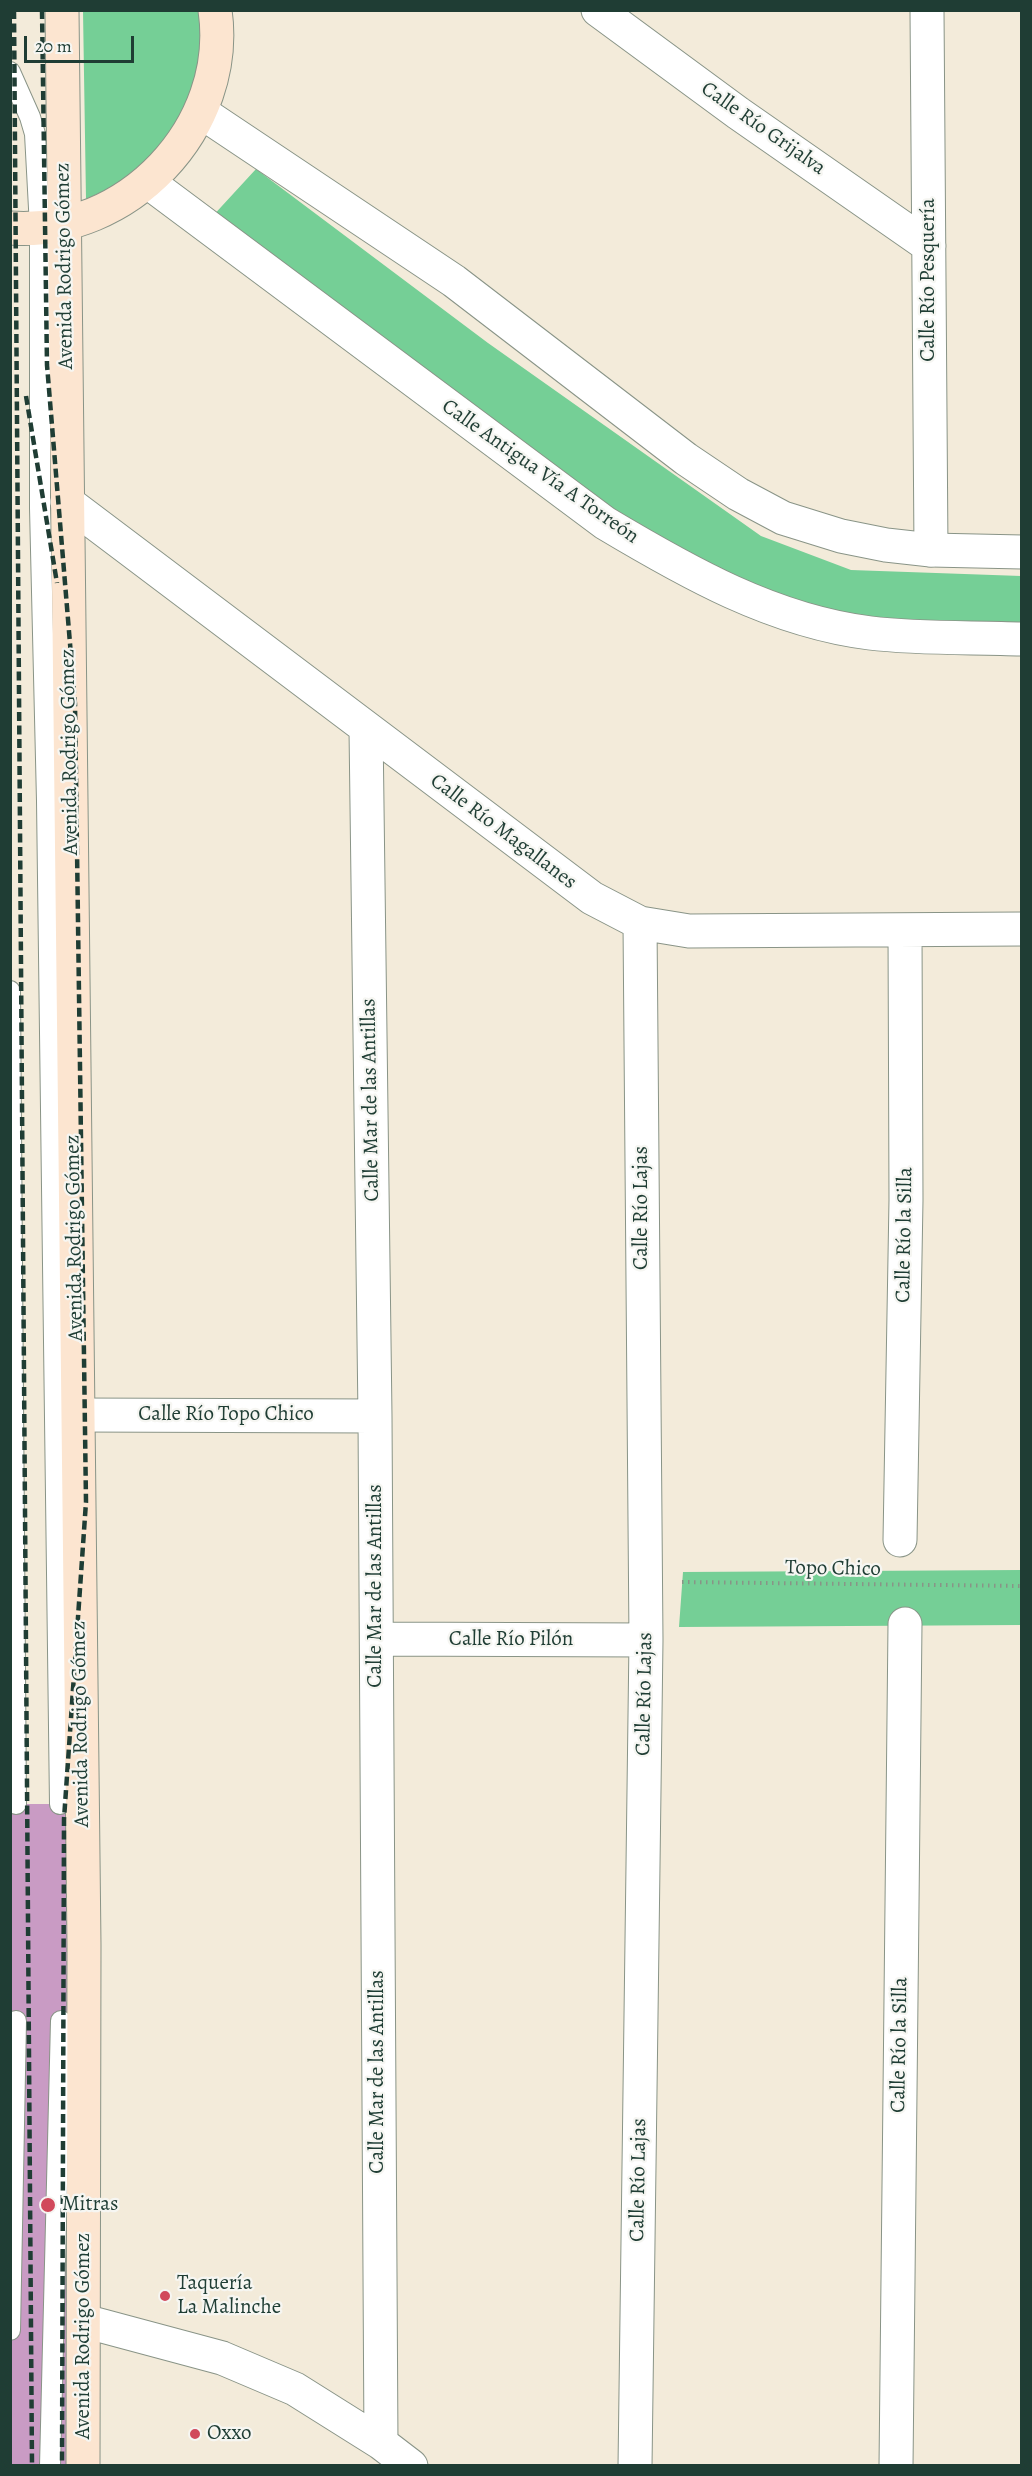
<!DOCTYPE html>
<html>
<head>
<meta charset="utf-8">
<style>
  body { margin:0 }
  #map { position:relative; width:1032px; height:2476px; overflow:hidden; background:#f3ebda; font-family:Alegreya,serif }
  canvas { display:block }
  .frame { position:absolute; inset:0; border:12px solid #1f3d34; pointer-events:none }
  .scale { position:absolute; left:24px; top:36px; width:110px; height:27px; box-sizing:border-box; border:3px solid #1f3d34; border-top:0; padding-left:8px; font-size:18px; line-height:21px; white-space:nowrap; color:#1f3d34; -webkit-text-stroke:4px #f6f6f2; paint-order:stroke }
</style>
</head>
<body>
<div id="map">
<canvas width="1032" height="2476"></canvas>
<div class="frame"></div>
<div class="scale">20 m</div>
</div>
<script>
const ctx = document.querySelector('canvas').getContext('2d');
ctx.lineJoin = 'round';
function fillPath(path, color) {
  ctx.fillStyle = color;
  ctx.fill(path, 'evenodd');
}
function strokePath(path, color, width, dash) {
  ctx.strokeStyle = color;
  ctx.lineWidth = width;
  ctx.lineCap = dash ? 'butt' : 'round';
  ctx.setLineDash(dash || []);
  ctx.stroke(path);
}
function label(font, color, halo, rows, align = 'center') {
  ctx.font = font + ' Alegreya,serif';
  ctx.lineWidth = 4.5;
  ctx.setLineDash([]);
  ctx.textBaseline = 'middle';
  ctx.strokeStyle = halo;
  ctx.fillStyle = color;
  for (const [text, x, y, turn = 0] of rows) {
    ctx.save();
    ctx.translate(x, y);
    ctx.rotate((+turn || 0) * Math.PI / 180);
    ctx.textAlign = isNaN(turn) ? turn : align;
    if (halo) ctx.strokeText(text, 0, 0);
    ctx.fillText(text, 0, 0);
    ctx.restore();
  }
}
fillPath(new Path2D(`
  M83,11H199L201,48L193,87L166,144L113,187L86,199Z
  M256,169L488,343L761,536L851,570L1021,576V628L857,620L746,587L607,516L210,219Z
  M1021,1570V1625L679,1627L683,1572Z`), '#75cf96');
fillPath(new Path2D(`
  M10,1804H81L95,2466H10Z`), '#c99bc4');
const service = new Path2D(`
  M10,72L30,117L35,134L40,227V508L47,801L60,1804
  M10,991L16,1804
  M10,2330L16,2021
  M50,2466L61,2021`);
const minor = new Path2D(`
  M598,10L738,113L929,246
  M927,10L931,550
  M67,502L592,898L640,923L689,931L1022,929
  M366,729L375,1416L381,2443
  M77,1415L375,1416
  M900,1540L906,1200L905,930
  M377,1639L646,1640
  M84,2321L222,2358L295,2389L381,2443L411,2466
  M635,2466L646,1640L640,923
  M896,2466L905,1624`);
const tertiary = new Path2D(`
  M201,112L454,281L686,459L738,494L783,518L841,536L886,545L931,550L1022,552
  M148,182L605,523C687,572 773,621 870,633C920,639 972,637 1022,639`);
const secondary = new Path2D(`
  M62,10L84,1945L83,2466
  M10,228C127,237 232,127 215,10`);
strokePath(service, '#899487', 22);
strokePath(minor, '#899487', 35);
strokePath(tertiary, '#899487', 35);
strokePath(secondary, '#899487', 35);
strokePath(new Path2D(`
  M682,1582L1022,1586`), '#899487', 4, [1.5, 4.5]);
strokePath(service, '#fff', 20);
strokePath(minor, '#fff', 33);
strokePath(tertiary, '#fff', 33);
strokePath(secondary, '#fce5d0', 33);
strokePath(new Path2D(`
  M14,10L32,2466
  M42,10L47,365L75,704L86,1502L64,1819L62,2466
  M26,396L57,583`), '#1f3d34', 4.5, [9, 4.5]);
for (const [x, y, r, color] of [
  [48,2205,8,"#d1495b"],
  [165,2296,6,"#d1495b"],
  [195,2434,6,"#d1495b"]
]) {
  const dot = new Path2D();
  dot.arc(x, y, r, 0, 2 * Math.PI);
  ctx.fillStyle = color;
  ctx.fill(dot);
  strokePath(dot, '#f6f6f2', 2);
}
label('21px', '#1f3d34', '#f6f6f2', [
  ["Calle Río Grijalva",763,129,35],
  ["Avenida Rodrigo Gómez",65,266,-91],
  ["Calle Río Pesquería",929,280,-90],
  ["Calle Antigua Vía A Torreón",540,472,35],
  ["Avenida Rodrigo Gómez",70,752,-91],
  ["Calle Río Magallanes",503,832,37],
  ["Calle Mar de las Antillas",371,1100,-91],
  ["Calle Río Lajas",642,1208,-90],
  ["Calle Río la Silla",905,1235,-89],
  ["Avenida Rodrigo Gómez",75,1238,-91],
  ["Calle Río Topo Chico",226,1415],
  ["Topo Chico",833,1569,1],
  ["Calle Mar de las Antillas",376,1586,-90],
  ["Calle Río Pilón",511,1640],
  ["Calle Río Lajas",645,1694,-89],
  ["Avenida Rodrigo Gómez",81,1724,-91],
  ["Calle Río la Silla",900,2045,-89],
  ["Calle Mar de las Antillas",378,2072,-90],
  ["Calle Río Lajas",639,2180,-89],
  ["Avenida Rodrigo Gómez",84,2336,-90]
]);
label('21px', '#1f3d34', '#f6f6f2', [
  ["Mitras",62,2205],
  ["Taquería",177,2284],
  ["La Malinche",177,2308],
  ["Oxxo",207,2434]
], 'left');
</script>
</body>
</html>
